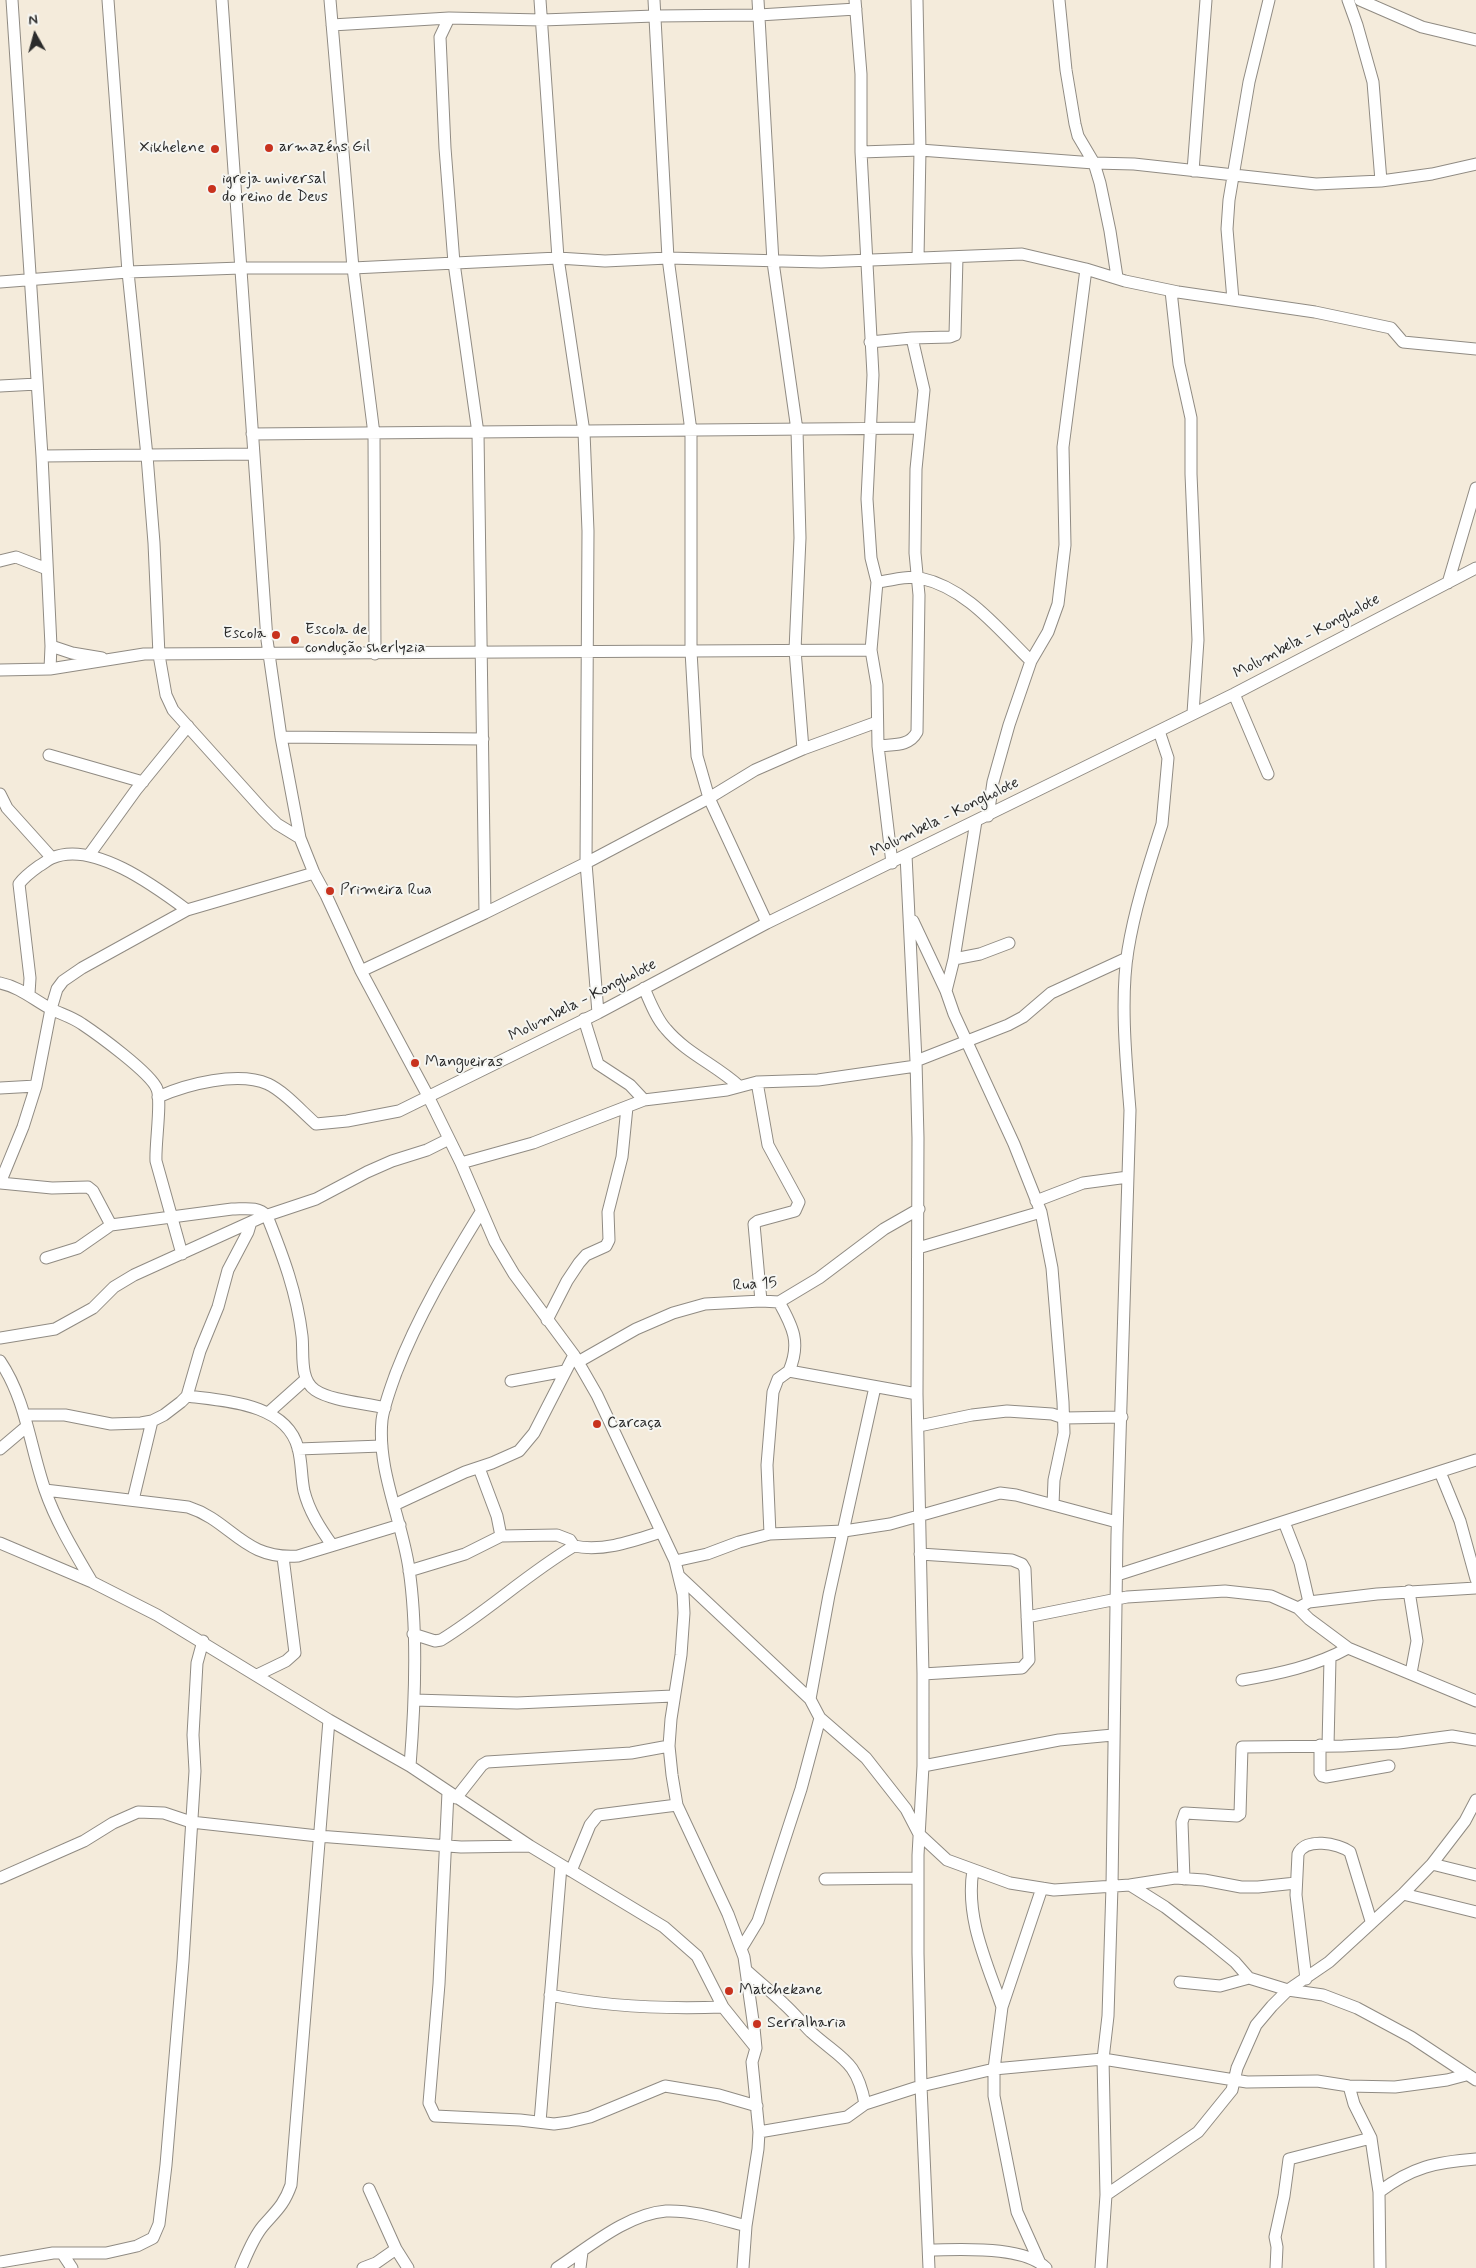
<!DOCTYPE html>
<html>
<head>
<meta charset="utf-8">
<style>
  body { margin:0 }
  #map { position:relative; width:1476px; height:2268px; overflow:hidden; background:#f4ebdb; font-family:Mynerve,sans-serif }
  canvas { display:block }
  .north { position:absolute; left:10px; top:10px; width:50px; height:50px; -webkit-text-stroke:4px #f6f6f2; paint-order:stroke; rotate:353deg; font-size:14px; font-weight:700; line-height:20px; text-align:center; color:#2b2b2b }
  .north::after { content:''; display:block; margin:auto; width:18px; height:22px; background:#2b2b2b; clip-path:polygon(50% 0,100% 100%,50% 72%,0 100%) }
</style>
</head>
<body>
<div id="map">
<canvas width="1476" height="2268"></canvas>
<div class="north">N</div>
</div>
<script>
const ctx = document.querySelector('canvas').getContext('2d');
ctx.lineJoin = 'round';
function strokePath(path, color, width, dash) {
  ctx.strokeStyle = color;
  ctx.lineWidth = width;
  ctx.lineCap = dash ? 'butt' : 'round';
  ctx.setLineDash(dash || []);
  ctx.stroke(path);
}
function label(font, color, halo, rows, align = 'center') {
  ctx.font = font + ' Mynerve,sans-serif';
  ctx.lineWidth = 4;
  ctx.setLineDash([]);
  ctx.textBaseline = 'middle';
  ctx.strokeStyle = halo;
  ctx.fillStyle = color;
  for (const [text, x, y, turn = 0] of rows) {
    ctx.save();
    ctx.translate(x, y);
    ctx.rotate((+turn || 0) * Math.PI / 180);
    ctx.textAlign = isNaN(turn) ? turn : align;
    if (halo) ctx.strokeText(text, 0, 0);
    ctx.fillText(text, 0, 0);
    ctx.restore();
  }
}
const minor = new Path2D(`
  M12,0L42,456L51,646L50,669
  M108,0L128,272L147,456L154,543L159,655L166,695L173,710L263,810L277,824L300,838
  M222,0L267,640L281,737L300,838L314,873L326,895L361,971L428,1096L461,1163L495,1242L514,1274L574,1355L597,1395L675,1561L683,1594L684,1613L681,1655L671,1719L669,1746L672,1775L677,1805L728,1914L744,1957L754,2028L756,2048L752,2062L759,2132L758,2149L746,2226L743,2268
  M330,0L353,268L374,434L375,654
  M540,0L558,258L584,432L588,531L586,863L598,1013
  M654,0L668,258L691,431V651L697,756L709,798L767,923
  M758,0L773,262L797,430L800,538L795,650L803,749
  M855,0L861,74V152L873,375L867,499L871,558L877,582L871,650L877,685L878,746L892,863
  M917,0L920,150L918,258
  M1059,0L1066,70L1075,124L1078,136L1094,163L1100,183L1110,231L1117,277
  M1348,0L1357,25L1373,82L1381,181
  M1360,0L1422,27L1476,40
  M449,18L440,37L445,148L454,263L478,433L485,913
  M332,25L449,18L542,20L655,16L759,15L856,9
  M861,152L920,150L1094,163L1134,164L1316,184L1381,181L1432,174L1476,164
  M1193,171L1206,0
  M0,282L128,272L241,268H353L558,258L605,261L668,258L821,262L1022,254L1086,269L1125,281L1178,292L1315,312L1391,328L1403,342L1476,349
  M1171,291L1179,364L1191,418V474L1198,640L1193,713
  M1233,300L1227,229L1229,200L1249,82L1269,0
  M870,342L912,338L950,337L955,335L957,257
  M0,386L37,384
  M252,434L920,428
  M42,456L253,454
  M0,561L16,557L47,569
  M877,582C890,581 908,575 920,578C967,588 998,629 1031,661
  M1448,583L1476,488
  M51,646L72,653L102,658
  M0,670L50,669L144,654L871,650
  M1234,694L1268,774
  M281,737L483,739
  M878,746C893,744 909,747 917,732L919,595L915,553L916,469L924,390L912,338
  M49,755L143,782
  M0,794L7,808L52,858
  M988,816L993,782L1009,725L1031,661L1048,632L1058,604L1065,545L1063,447L1086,269
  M89,855L136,790L188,726
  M906,855L916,1061L918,1138L917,1394L923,1674V1766L918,1855V1953L921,2086L929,2268
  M913,921L946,991L954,1014L1014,1144L1041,1212L1052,1268L1063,1402L1064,1433L1054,1480L1053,1505
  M954,959L980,954L1009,943
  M361,971L485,913L586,863L709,798L755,770L803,749L877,722
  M0,983C20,987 34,1000 51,1009C61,1014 72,1017 82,1024C97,1034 151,1073 157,1089C162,1101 155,1144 156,1161L182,1254
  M644,988C650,1002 656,1018 666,1029C686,1053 716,1065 739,1086
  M946,991L954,959L976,821
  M29,994L30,978L19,884C24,877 32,871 39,866C43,864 47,860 52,858C93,840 156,887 187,910
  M584,1019L598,1064L630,1085L644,1100
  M916,1061L1008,1025L1023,1017L1051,993L1127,958
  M757,1082L768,1145L799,1202L795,1211L758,1221L754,1224L761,1301
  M0,1088L36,1086
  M158,1097C187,1084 238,1071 268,1084C285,1092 301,1111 316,1124L347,1121L399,1111L598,1013L767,923L1234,694L1476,568
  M461,1163L533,1143L644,1100L727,1090L757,1082L818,1080L916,1066
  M0,1183L23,1127L36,1086L51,1009L57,989L63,981L82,968L187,910L314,873
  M0,1183L52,1188L88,1187L93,1191L111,1225
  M1036,1201L1083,1183L1128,1177
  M918,1248L1041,1212
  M46,1258L78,1248L111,1225L232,1209C245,1209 258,1206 267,1216C283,1256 297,1293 302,1336C304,1353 299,1379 315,1390C331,1401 366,1403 385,1408
  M779,1302C793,1327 801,1343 789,1371
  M547,1320L567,1281L579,1263L586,1255L606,1246L609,1240L608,1212L622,1157L627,1107
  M0,1338L55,1329L93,1308L114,1287L134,1275L262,1217L316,1199L367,1172L392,1161L427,1150L449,1139
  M0,1361C26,1399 30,1447 45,1490C56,1522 75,1553 92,1582
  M578,1362L636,1329L673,1313L705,1304L761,1301L779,1302L819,1278L884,1229L919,1209
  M511,1381L565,1371
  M187,1396C225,1401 286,1403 298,1448C302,1462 301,1477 304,1491C309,1511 320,1528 332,1545
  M268,1413L306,1379
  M25,1415H65L111,1424L141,1423L152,1421L164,1415L181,1402L187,1396L200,1351L218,1307L228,1270L248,1232L251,1222
  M919,1426L972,1415L1007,1411L1052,1414L1064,1418L1122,1417
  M0,1449L26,1427
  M298,1449L382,1446
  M479,1468L497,1516L501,1536
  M1440,1472L1460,1521L1476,1579
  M45,1490L188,1507C232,1521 243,1560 298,1556L400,1525
  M133,1500L152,1421
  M394,1505L465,1472L492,1463L519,1451L534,1433L574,1355
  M1284,1522L1300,1563L1309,1602
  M770,1534L767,1465L773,1392L778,1379L789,1371L917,1394
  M0,1543L92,1582L157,1615L329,1720L410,1766L530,1846L664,1927L697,1956L723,2007L756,2048
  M920,1554L1012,1560L1022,1564L1025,1569L1029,1660L1022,1668L923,1674
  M675,1561L707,1554L739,1542L770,1534L844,1531L890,1524L1000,1493L1016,1495L1117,1522
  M409,1571L465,1554L501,1536L557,1535L570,1540L574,1546
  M1117,1575L1476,1460
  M679,1576L810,1699L820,1718L866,1758L906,1809L919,1834L947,1860L1010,1883L1054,1890L1130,1885L1165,1907L1208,1940L1235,1962L1249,1978L1288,1990L1323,1995L1357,2008L1411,2037L1476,2080
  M1409,1591L1417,1641L1411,1673
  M1298,1608L1309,1602L1377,1594L1476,1588
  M1027,1617L1127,1597L1225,1591L1271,1596L1298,1608L1309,1619L1348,1648L1476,1701
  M413,1634L435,1641L441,1640C488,1611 527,1574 574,1546C603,1552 633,1541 661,1532
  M257,1675L286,1661L295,1653L283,1557
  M1242,1680C1278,1674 1316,1666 1348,1648
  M810,1699L829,1595L875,1387
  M414,1700L517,1703L673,1696
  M1320,1745V1773L1322,1776L1326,1777L1389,1766
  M1328,1746L1330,1658
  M410,1766C415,1704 418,1630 409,1569C402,1520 377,1470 382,1420C384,1405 391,1387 396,1373C418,1316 449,1264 481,1212
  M923,1766L1059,1740L1113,1735
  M448,1792L439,1984L429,2103L435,2116L520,2120L554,2124L569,2122L590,2117L665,2086L719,2095L757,2106
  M456,1798L482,1765L487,1762L631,1753L669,1746
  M1432,1864L1476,1875
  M973,1870C965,1918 987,1963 1002,2007
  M571,1871L590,1825L598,1815L677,1805
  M0,1878L84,1841L113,1823L138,1812L164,1813L191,1822L318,1836L461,1847L530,1846
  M825,1879L918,1878
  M1184,1879L1182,1822L1185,1813L1237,1816L1240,1814L1242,1747L1343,1746L1399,1743L1452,1736L1476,1740
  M1130,1885L1175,1878L1204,1880L1241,1887H1258L1296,1883
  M1403,1894L1476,1912
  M741,1949L758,1921L801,1789L820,1718
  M746,1970C759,1982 772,1992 784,2004C794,2013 802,2023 811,2032C841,2059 857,2060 865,2104
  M1306,1979L1296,1895L1298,1854C1305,1837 1338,1843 1350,1852L1371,1921
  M1180,1982L1220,1986L1249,1978
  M550,1995C606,2007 666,2009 723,2007
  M1349,2086L1354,2104L1371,2138L1373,2152L1379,2192L1380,2268
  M540,2122L561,1866
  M759,2132L847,2117L865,2104L921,2086L994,2069L1103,2059L1247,2082L1317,2081L1349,2086L1395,2087L1447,2080L1466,2075
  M369,2189L396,2249L408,2268
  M1379,2192C1412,2167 1436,2162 1476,2159
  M1106,2195L1198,2132L1232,2090L1237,2068L1256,2025L1272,2006L1288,1990L1329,1962L1403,1894L1432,1864L1465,1821L1476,1800
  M929,2250C960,2250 1023,2245 1046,2268
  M62,2253L72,2268
  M1039,2261L1017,2212L994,2096V2069L1002,2007L1042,1888
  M0,2262L53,2253H106L137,2246L153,2238L159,2224L166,2165L183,1961L195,1771L193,1735L197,1663L203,1641
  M241,2268C247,2254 253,2238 263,2226C276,2211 284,2205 291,2185L329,1720
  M363,2268L376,2263L396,2249
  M557,2268C589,2247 627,2214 666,2211C693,2210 720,2219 746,2226
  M580,2268L582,2252
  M1101,2268L1106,2195L1103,2059L1108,2016L1112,1886L1117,1535L1130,1110C1126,1061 1120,998 1128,950C1135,907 1149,865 1162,824L1168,758L1159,731
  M1276,2268L1277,2247L1275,2237L1284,2196L1289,2159L1371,2138`);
strokePath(minor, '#908b83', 13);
strokePath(minor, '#fff', 11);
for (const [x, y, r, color] of [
  [269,148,5,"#c8321e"],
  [215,149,5,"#c8321e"],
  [212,189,5,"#c8321e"],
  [276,635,5,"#c8321e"],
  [295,640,5,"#c8321e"],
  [330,891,5,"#c8321e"],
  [415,1063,5,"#c8321e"],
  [597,1424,5,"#c8321e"],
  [729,1991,5,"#c8321e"],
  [757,2024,5,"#c8321e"]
]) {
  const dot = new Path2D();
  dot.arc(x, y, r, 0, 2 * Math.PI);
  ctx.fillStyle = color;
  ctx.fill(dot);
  strokePath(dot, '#f6f6f2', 2);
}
label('16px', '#2b2b2b', '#f6f6f2', [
  ["armazéns Gil",279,148],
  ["Xikhelene",205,149,"right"],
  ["igreja universal",222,180],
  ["do reino de Deus",222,198],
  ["Escola de",305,631],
  ["condução sherlyzia",305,649],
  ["Escola",266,635,"right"],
  ["Primeira Rua",340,891],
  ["Mangueiras",425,1063],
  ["Carcaça",607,1424],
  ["Matchekane",739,1991],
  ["Serralharia",767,2024]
], 'left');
label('16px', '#2b2b2b', '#f6f6f2', [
  ["Molumbela - Kongholote",1307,637,-28],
  ["Molumbela - Kongholote",945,818,-26],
  ["Molumbela - Kongholote",583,1001,-27],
  ["Rua 15",755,1285,-4]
]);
</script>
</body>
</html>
